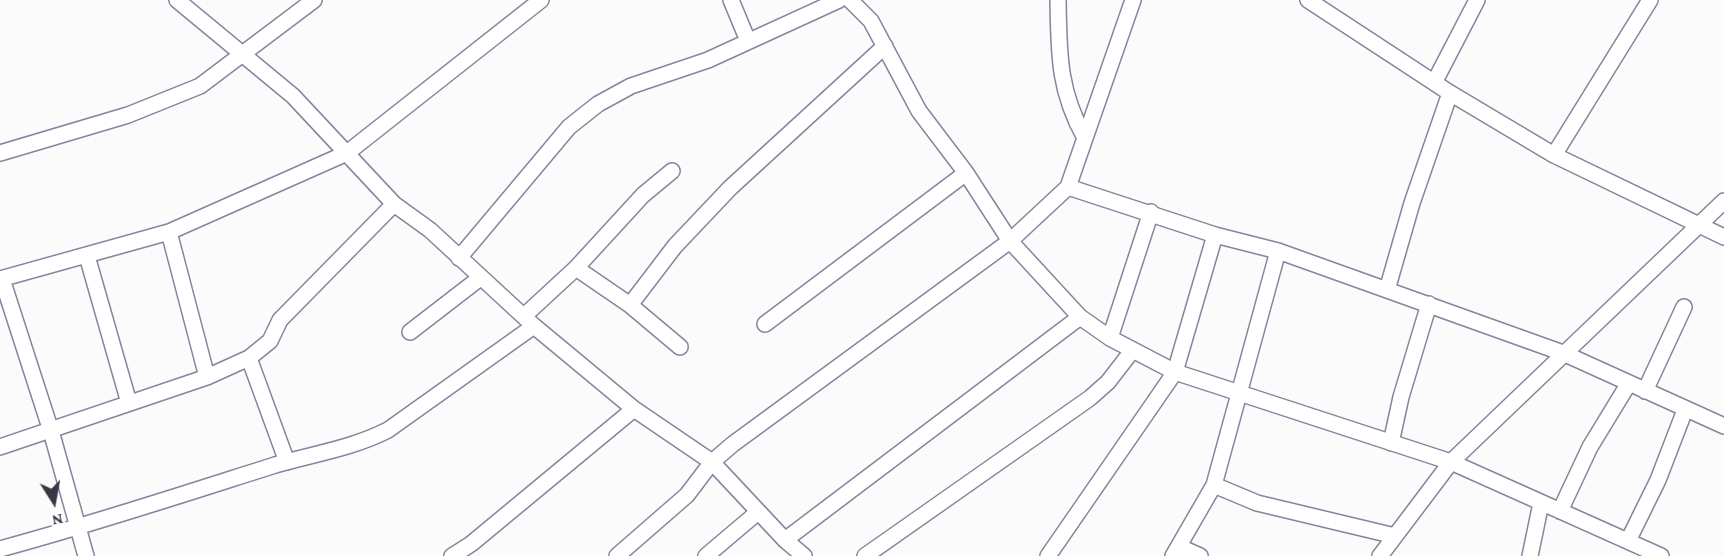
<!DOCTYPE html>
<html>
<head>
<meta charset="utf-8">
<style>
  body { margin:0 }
  #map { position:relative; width:1724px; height:556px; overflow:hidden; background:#fbfbfb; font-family:"Crimson Pro",serif }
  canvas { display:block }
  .north { position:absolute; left:24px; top:472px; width:60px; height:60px; -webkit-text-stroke:4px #fff; paint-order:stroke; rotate:169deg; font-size:16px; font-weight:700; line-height:24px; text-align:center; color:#3b3643 }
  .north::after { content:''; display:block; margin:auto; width:21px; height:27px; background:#3b3643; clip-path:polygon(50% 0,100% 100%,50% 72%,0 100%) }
</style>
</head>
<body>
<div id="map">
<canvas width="1724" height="556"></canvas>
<div class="north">N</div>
</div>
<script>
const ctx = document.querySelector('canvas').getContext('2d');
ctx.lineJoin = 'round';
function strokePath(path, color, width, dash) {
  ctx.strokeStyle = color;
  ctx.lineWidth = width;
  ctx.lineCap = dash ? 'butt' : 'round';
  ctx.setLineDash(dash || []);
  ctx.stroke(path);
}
const minor = new Path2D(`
  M177,0L293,96L394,204L430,230L534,326L634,409L712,462L785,540L804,556
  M731,0L748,41
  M850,0L871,21L919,111L966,173L1010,241L1080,317L1110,338L1175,372L1451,462L1661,556
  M1058,0C1059,53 1058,90 1085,138
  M1308,0L1450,93L1554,155L1724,237
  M1435,81L1477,0
  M0,153L128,115L200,86L314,0
  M1554,155L1650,0
  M1068,187L1215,235L1278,251L1563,353L1724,426
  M169,232L207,377
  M87,256L129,403
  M459,258L569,127L598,104L631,86L708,60L839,0
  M576,268L630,305
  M0,279L169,232L347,153L541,0
  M2,279L51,431L86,556
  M1387,290L1412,203L1450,93
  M524,316L576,268L643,195L672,171
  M765,324L966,173
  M410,332L480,278
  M1110,338L1151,212
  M680,347L630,305L675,246L730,188L885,46
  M249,358L287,462
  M1645,391L1684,307
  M1391,443L1401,397L1429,304
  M0,447L207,377L249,358L270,341L280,320L394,204
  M1214,485L1257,503L1395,536
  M1560,511L1590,447L1629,383
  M785,540L1080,317
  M1628,541L1658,480L1685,410
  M1180,547L1200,556
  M0,549C93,524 184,494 275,465C313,454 353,448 388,430L534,326
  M452,556L471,544L634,409
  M617,556L687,495L712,462L733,444L1010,241L1068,187L1133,0
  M706,556L758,512
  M865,556L1090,398L1108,382L1132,351
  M1048,556L1175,372L1215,235
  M1173,556L1214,485L1278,251
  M1380,556L1451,462L1724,201
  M1530,556L1541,503`);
strokePath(minor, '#8c819e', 18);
strokePath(minor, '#fff', 15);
</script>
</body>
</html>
